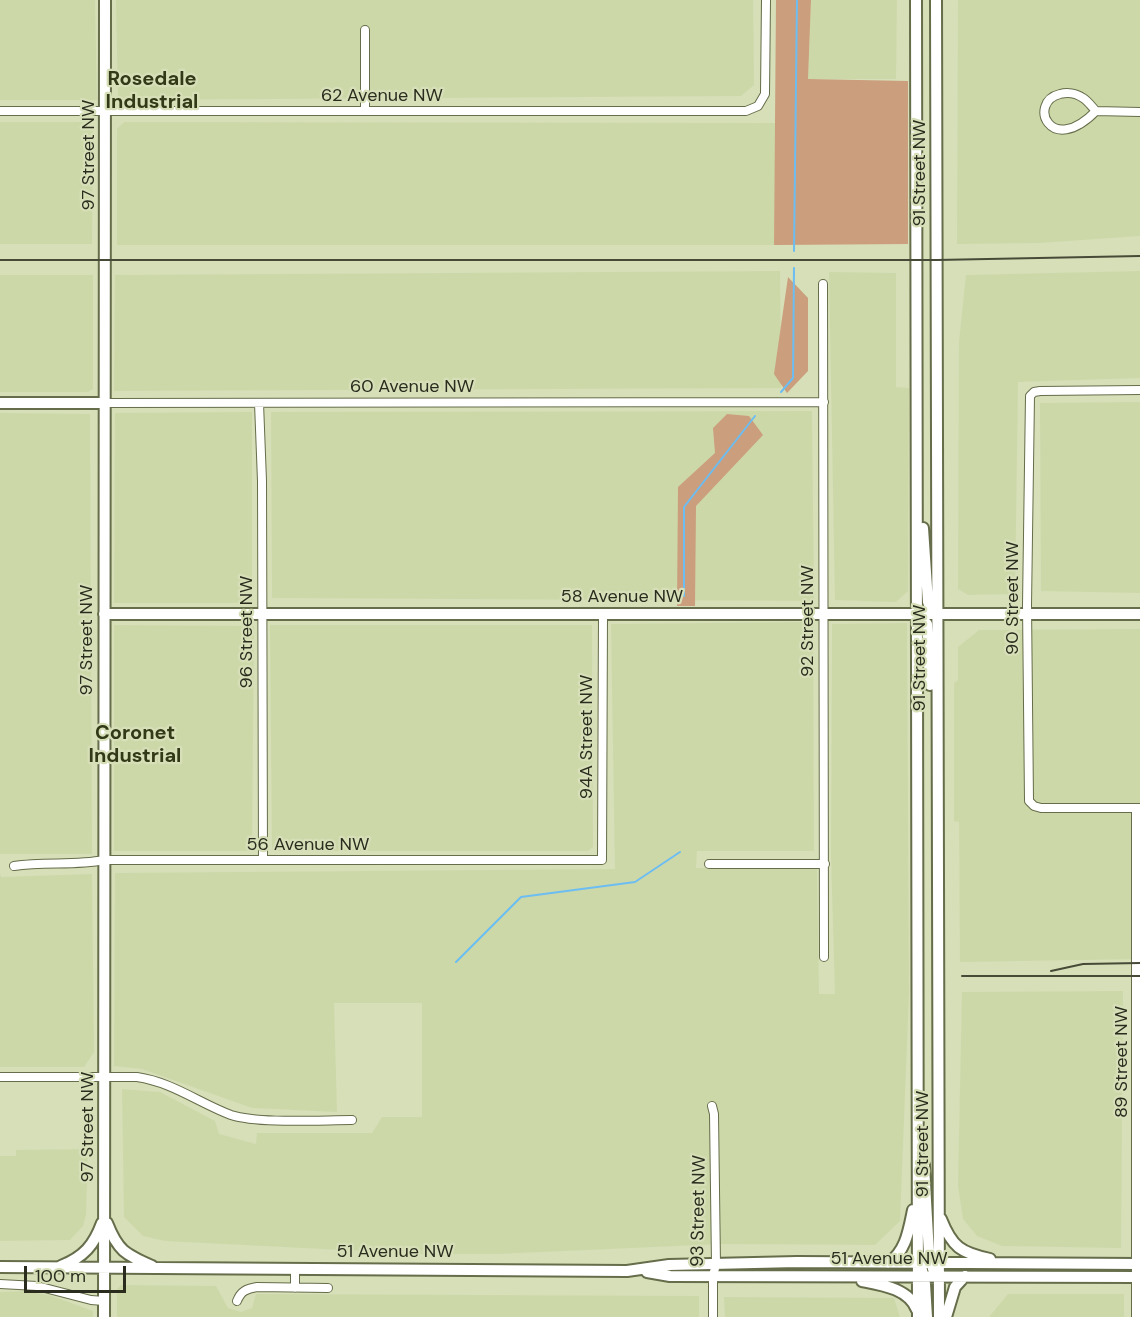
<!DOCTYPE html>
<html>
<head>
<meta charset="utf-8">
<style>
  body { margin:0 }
  #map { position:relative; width:1140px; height:1317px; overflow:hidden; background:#d6dfb8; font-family:"DM Sans",sans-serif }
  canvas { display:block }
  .scale { position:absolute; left:24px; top:1266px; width:102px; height:27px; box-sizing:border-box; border:3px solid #2a2d1e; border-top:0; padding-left:8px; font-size:18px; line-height:21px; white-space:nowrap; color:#2a2d1e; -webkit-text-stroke:4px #d6dfb8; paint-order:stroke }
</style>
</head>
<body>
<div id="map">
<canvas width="1140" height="1317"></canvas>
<div class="scale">100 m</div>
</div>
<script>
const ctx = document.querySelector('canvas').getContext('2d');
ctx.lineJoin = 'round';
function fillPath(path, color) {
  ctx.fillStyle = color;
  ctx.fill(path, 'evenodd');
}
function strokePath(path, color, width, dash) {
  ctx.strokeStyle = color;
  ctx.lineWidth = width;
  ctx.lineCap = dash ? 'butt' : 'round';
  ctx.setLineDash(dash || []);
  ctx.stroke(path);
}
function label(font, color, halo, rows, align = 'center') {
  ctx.font = font + ' "DM Sans",sans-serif';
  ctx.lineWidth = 4.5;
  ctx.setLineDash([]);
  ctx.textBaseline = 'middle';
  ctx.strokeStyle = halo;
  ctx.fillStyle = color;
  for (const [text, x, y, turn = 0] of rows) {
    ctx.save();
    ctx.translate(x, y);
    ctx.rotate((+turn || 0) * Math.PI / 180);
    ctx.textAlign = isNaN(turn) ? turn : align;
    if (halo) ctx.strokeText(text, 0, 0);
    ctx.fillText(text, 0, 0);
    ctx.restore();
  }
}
fillPath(new Path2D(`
  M0,0H95L97,100H0Z
  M116,0H753L754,85L741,96L118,100Z
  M811,0H897L896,79H808Z
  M958,0H1140V236L1039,243L957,244Z
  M0,122H87L93,128L92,244H0Z
  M124,122L776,123L774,245H117V129Z
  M780,271L781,388L114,391L115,275Z
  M1140,271V378L1018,382L1015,594L968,595L958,589L959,342L966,275Z
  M829,272L896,273V387L909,388L908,591L896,602L835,600Z
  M0,275H93V389L88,392H0Z
  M1140,402V593L1041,591L1040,403Z
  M812,411L814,601L272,598L271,412Z
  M252,412V603H114L115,413Z
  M0,413L90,414L92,854H0Z
  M813,622L814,851H697L696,868H817L819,994H835L831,855L832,624L907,623L909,993L900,1221L875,1245L722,1244L497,1254H422L165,1241L143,1236L124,1217L122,1089L160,1092L215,1121L219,1134L256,1144L257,1133H372L382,1117H422V1003H334L337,1112L252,1108L142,1069L114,1066L115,873L615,869L611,624Z
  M114,625L254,626L252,851H114Z
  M270,625H592L593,847L588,851H272Z
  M1140,629V959L960,962L959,822L954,821V683L958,680V647L979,630Z
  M0,873L1,877L92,874L94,1052L84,1067H0Z
  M1123,991L1121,1248L1002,1246L977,1236L963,1219L958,1186L962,992Z
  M88,1149L86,1215L83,1226L70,1240L0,1241V1156H16V1150Z
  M121,1285L216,1286L228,1308L241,1312L252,1308L256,1294L699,1296V1317H117V1289Z
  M26,1291L52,1296L93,1311V1317H0V1292Z
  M1008,1294H1124V1317H989Z
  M724,1297L894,1298L900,1317H725Z`), '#cdd8a9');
fillPath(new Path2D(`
  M776,0H811L808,79L908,81V244L774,245Z
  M788,277L808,298V371L787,393L774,374Z
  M727,414L749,416L763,435L696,506L695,606H677L678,487L715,453L713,428Z`), '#cb9e7d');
strokePath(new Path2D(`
  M794,251L797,0
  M781,392L793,378L794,268
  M684,596V507L755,416
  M456,962L521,897L635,882L680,852`), '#6cbdf1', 2);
const street = new Path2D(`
  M365,30V111
  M0,111H746L758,106L765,94L766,0
  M1096,111C1050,158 1027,102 1060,94C1067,92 1076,93 1083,98C1088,101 1092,107 1096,111L1140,112
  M823,284L824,957
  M1140,390L1040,391L1034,392L1030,396L1027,605L1029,801L1034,806L1041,808H1140
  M104,403L824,402
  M259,403L262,481L263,860
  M1136,808V1317
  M709,864H825
  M14,866C44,861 75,866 104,860H602L603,614
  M0,1077H137C172,1082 199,1103 231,1115C259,1124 321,1120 352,1120
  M712,1106L714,1114L716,1265L713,1275V1317
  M295,1268V1288
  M0,1284L37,1286L91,1300L104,1301
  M237,1301C241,1291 246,1289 257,1287L328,1288`);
const secondary = new Path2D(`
  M916,0L918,1317
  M936,0L939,1317
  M0,403H104
  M923,528L928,602L930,607L937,614
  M104,614H1140
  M917,614L927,624L930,685
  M924,1165L929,1254L933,1269
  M941,1219C952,1247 961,1253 990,1259
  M107,1223C118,1251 125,1254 152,1266
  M888,1263C906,1252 909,1229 913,1210
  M61,1266C84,1257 94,1245 102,1223
  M0,1267L627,1271L669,1265L797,1262L1140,1264
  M922,1270L925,1284L927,1317
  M647,1272L670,1276L1140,1277
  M862,1281C883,1285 909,1289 917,1310
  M104,1317L105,0
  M946,1317L955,1287L965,1276`);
strokePath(street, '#656d4a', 10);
strokePath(secondary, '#656d4a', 14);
strokePath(street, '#fff', 8);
strokePath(secondary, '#fff', 10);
strokePath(new Path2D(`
  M0,260H937L1140,256
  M1051,971L1083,964L1140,963
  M962,976H1140`), '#464a37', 2);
label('18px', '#2a2d1e', '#d6dfb8', [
  ["62 Avenue NW",382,96],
  ["97 Street NW",89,155,-90],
  ["91 Street NW",920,173,-90],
  ["60 Avenue NW",412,387],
  ["58 Avenue NW",622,597],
  ["90 Street NW",1013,598,-90],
  ["92 Street NW",808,621,-90],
  ["96 Street NW",247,632,-90],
  ["97 Street NW",87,640,-90],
  ["91 Street NW",920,658,-90],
  ["94A Street NW",587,737,-90],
  ["56 Avenue NW",308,845],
  ["89 Street NW",1122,1062,-90],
  ["97 Street NW",88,1127,-90],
  ["91 Street NW",923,1144,-90],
  ["93 Street NW",699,1211,-89],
  ["51 Avenue NW",395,1252],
  ["51 Avenue NW",889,1259]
]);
label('bold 20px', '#323917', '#d6dfb8', [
  ["Rosedale",152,80],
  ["Industrial",152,103],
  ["Coronet",135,734],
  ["Industrial",135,757]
]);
</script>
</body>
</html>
